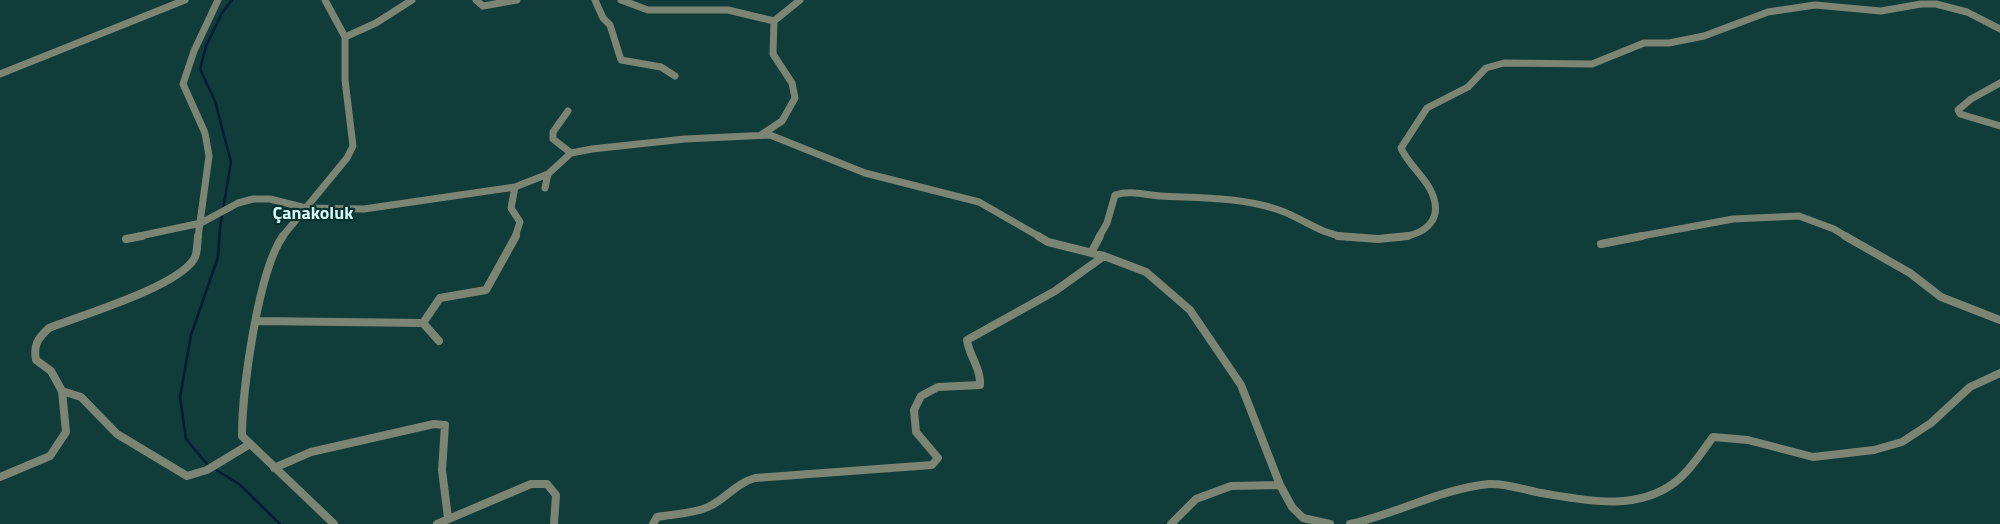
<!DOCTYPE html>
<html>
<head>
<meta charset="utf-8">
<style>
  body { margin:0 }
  canvas { display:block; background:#103c39 }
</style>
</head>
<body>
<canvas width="2000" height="524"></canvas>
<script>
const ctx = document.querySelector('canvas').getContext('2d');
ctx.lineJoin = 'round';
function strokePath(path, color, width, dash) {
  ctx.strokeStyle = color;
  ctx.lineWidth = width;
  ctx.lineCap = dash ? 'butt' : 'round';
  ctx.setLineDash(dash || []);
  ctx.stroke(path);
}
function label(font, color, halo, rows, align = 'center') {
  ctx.font = font + ' "Titillium Web",sans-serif';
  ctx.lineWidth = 4.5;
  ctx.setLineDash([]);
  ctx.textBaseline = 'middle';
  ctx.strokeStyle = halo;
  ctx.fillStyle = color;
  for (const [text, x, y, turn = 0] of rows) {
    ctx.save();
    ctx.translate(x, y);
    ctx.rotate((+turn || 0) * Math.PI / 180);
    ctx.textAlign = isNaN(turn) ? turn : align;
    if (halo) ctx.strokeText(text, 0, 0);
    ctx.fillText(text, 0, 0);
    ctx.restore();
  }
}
strokePath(new Path2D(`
  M232,0L222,13L206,46L200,69L215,101L231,162L220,228L218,257L191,335L180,397L186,439L208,465L239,484L280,524`), '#001c38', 2.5);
strokePath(new Path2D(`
  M476,0L483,6L517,0
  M595,0L603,18L610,25L621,60L661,67L675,76
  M621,0L648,10H728L774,21
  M345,37L376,23L412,0
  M0,74L185,0
  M2000,83L1971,99L1958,110L1960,114L2000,126
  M568,111L553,132V139L571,153
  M761,135L782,121L795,98L792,83L773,54L774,21L800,0
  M515,187L511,208L520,222L515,237
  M545,188L548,174
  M135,237L201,223L238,203L253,199H270L306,208L364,209L515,187L548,174L571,153L592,149L685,139L770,135L865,173L979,202L1040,237
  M198,237L209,156L205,133L183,84L194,51L218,0
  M282,237L347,158L353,146L345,80V37L325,0
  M1099,237L1107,223L1115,195C1131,190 1145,195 1161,196C1200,198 1239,197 1276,209C1302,217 1318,234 1347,237
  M1400,237C1427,234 1445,218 1430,189C1422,174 1408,164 1401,148L1427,108L1468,87L1486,68L1504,63L1592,64L1644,43H1669L1704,36L1768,12L1815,5L1881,11L1921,4H1936L1967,12L2000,29
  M1636,237L1733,219L1799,216L1834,229L1847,237`), '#7c8473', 7);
strokePath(new Path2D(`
  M283,236C258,271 242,391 242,436L334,524
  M1038,236L1048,242L1104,256L1146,272L1190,310L1241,385L1280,485L1292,507L1303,518L1330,524
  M1338,236L1378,239L1408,236
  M1845,236L1910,273L1941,297L2000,320
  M126,239L142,236
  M1601,244L1642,236
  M1091,253L1100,236
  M257,321L423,323L440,298L486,290L516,236
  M423,323L439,341
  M62,391L81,397L117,434L187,476L207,470L250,444
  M274,468L311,452L434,424L445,425L442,470L448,518
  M0,477L50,456L66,432L62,391L51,371L36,360C33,345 38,338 49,328C82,315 177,287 194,259C198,253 197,243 198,236
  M437,524L531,484H547L556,495L554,524
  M653,524L657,517C673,514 693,514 708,507C726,499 736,483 755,478L932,465L938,458L916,432L914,410L921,396L938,387L980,385C981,368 969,356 967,340L1055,291L1104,256
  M1171,524L1196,499L1231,486L1280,485
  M1350,524C1397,514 1440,489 1489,484C1506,483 1524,490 1541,493C1584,500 1635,512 1674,483C1690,471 1701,453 1713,437L1748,440L1813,457L1874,450L1902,442L1931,423L1970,387L2000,373`), '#7c8473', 8);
label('bold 18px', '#dcf8f5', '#03322f', [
  ["Çanakoluk",313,215]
]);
</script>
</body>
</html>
